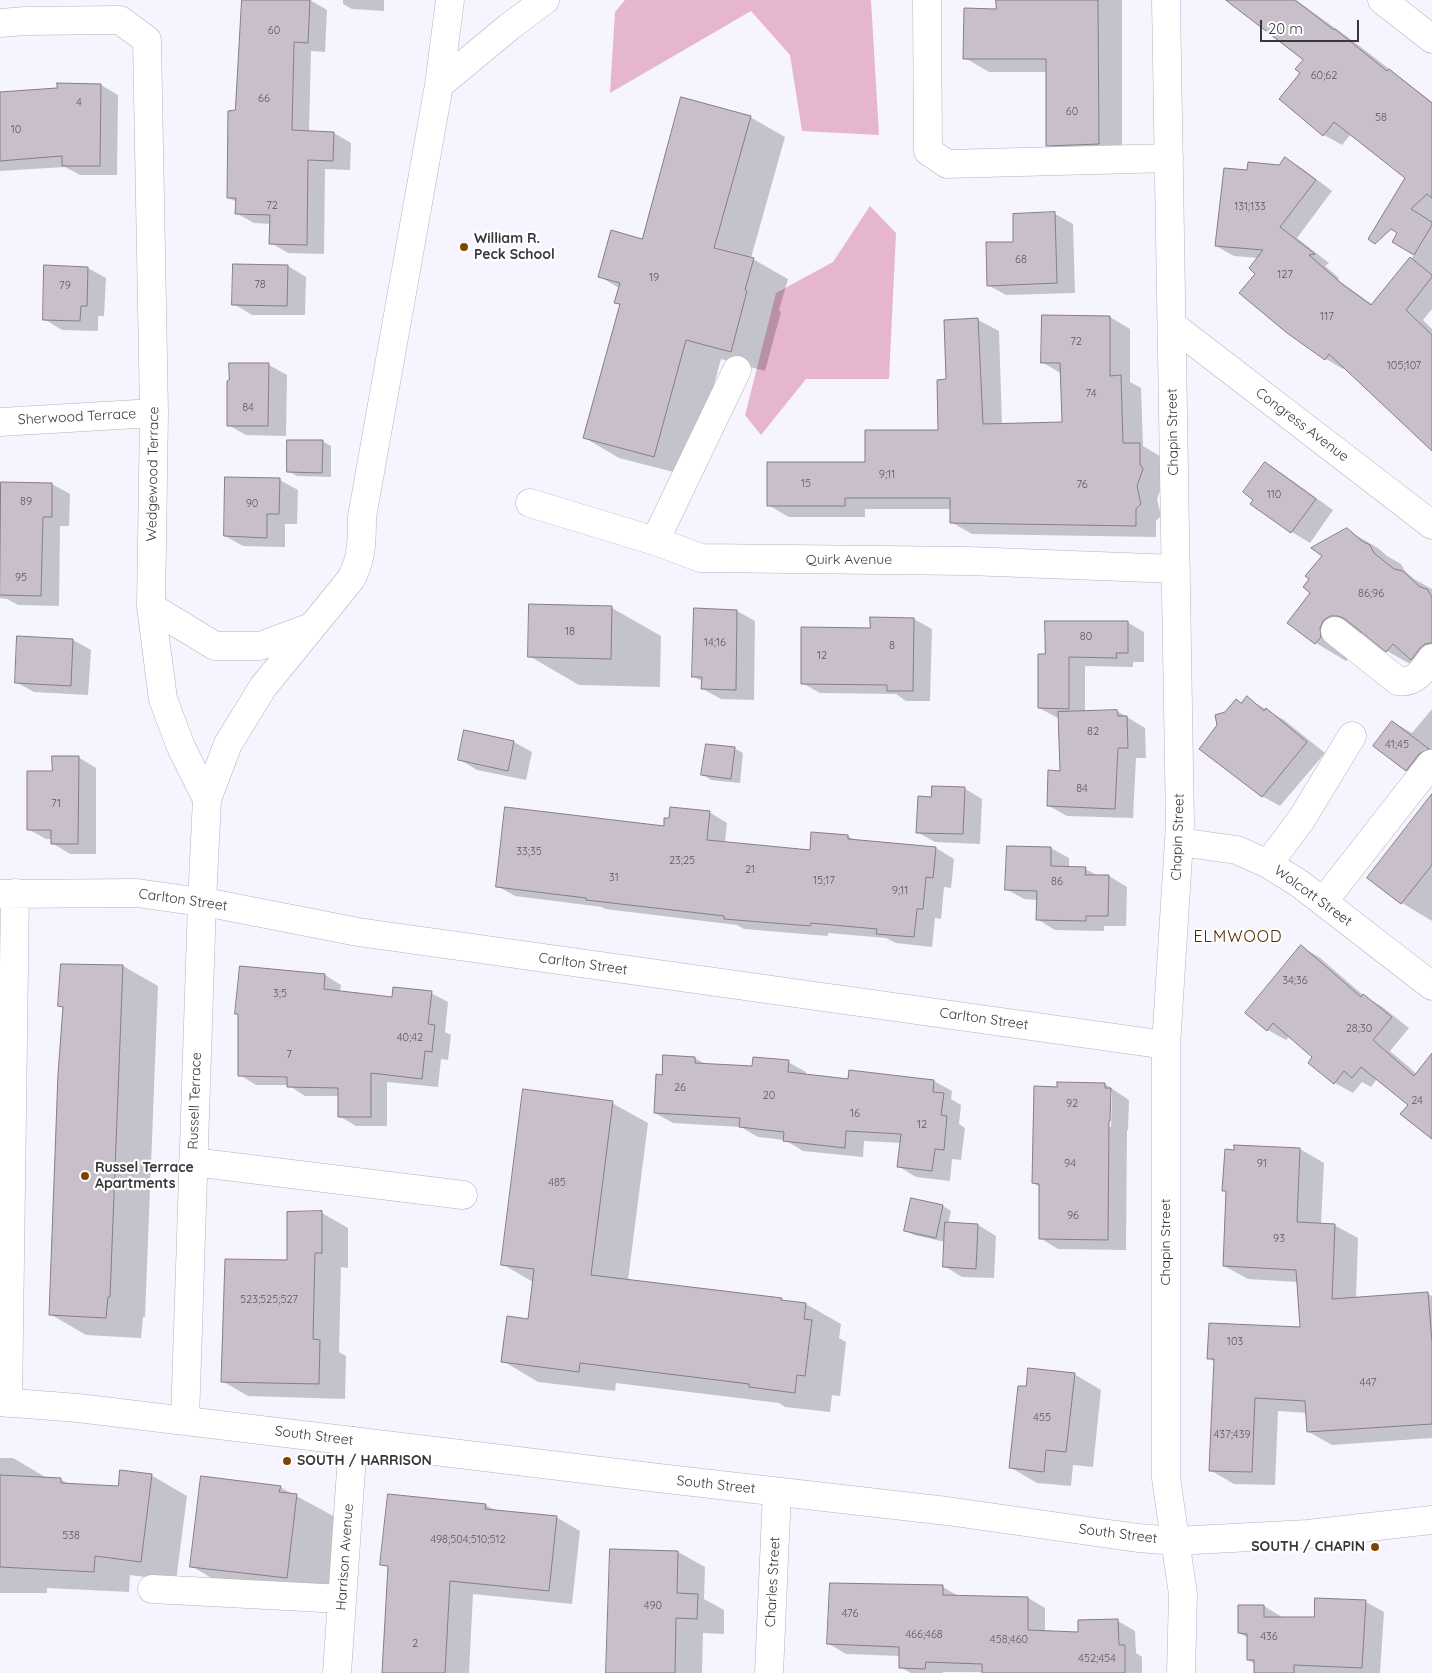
<!DOCTYPE html>
<html>
<head>
<meta charset="utf-8">
<style>
  body { margin:0 }
  #map { position:relative; width:1432px; height:1673px; overflow:hidden; background:#f6f4fe; font-family:Quicksand,sans-serif }
  canvas { display:block }
  .scale { position:absolute; left:1260px; top:20px; width:99px; height:22px; box-sizing:border-box; border:2px solid #38373c; border-top:0; padding-left:6px; font-size:15px; line-height:18px; white-space:nowrap; color:#38373c; -webkit-text-stroke:4px #fff; paint-order:stroke }
</style>
</head>
<body>
<div id="map">
<canvas width="1432" height="1673"></canvas>
<div class="scale">20 m</div>
</div>
<script>
const ctx = document.querySelector('canvas').getContext('2d');
ctx.lineJoin = 'round';
function fillPath(path, color) {
  ctx.fillStyle = color;
  ctx.fill(path, 'evenodd');
}
function strokePath(path, color, width, dash) {
  ctx.strokeStyle = color;
  ctx.lineWidth = width;
  ctx.lineCap = dash ? 'butt' : 'round';
  ctx.setLineDash(dash || []);
  ctx.stroke(path);
}
function label(font, color, halo, rows, align = 'center') {
  ctx.font = font + ' Quicksand,sans-serif';
  ctx.lineWidth = 4.5;
  ctx.setLineDash([]);
  ctx.textBaseline = 'middle';
  ctx.strokeStyle = halo;
  ctx.fillStyle = color;
  for (const [text, x, y, turn = 0] of rows) {
    ctx.save();
    ctx.translate(x, y);
    ctx.rotate((+turn || 0) * Math.PI / 180);
    ctx.textAlign = isNaN(turn) ? turn : align;
    if (halo) ctx.strokeText(text, 0, 0);
    ctx.fillText(text, 0, 0);
    ctx.restore();
  }
}
fillPath(new Path2D(`
  M625,0H871L879,135L802,131L790,55L751,11L610,93L615,12Z
  M870,206L896,233L889,379H806L761,435L745,415L776,293L833,262Z`), '#e6b6d1');
fillPath(new Path2D(`
  M243,0H310L327,10L325,52L311,51L309,132L334,133L351,143L350,170L325,169L324,254L288,253L271,243V224L254,223L236,213L237,202L228,198L236,112Z
  M343,0H384V11L352,9L343,4Z
  M1044,0H1122V157L1071,159L1047,145V72H989L965,58L998,10Z
  M1228,0H1296L1353,41L1432,102V309L1423,320L1432,329V449L1345,367L1343,369L1326,359L1241,293L1257,274L1259,258L1234,256L1216,246L1248,171L1280,166L1285,158L1303,169L1332,191L1297,238L1329,263L1325,266L1339,278L1338,280L1373,305L1415,254L1399,232L1407,177L1351,134L1342,145L1324,135L1281,99L1302,73L1305,60Z
  M101,85L118,95L117,175H80L65,167L0,171V93Z
  M750,117L785,137L751,258L788,279L779,310L781,312L765,371L721,359L689,476L619,458L585,438L621,306L616,302L619,288L599,276L643,240Z
  M1055,214L1073,224L1075,293L1006,295L988,285L1015,243Z
  M288,266L306,277L305,315H252L234,304Z
  M88,268L106,278L104,316H98V331L62,330L44,319Z
  M1110,317L1130,329V382L1141,388L1143,446L1160,456V476L1163,482L1157,499L1161,516L1156,521V537L972,534L951,522L952,509H865V517H789L768,505L939,431L947,380L945,321L978,320L999,331L1002,425L1063,423L1062,374L1042,362Z
  M269,365L287,375L286,436L246,435L228,425Z
  M322,441L331,446V477L297,476L288,471Z
  M1265,463L1283,474L1333,510L1310,543L1292,532L1252,503Z
  M280,480L298,490L297,524H285V547L243,546L225,536Z
  M2,483L52,484L70,494L69,526H60L59,606L18,605L7,599L0,598V489L2,490Z
  M1347,530L1378,548L1387,556L1401,564L1405,571L1414,579L1432,589V670L1417,668L1387,651L1365,633H1361L1354,638L1351,655L1346,661L1316,643L1289,623L1312,593Z
  M612,608L661,636L660,687L579,685L529,656Z
  M695,610L737,611L755,621L754,700L721,699L703,689V682L693,676Z
  M914,619L932,629L930,701H906L896,694L820,693L802,683L871,630Z
  M1127,622L1144,632V662H1133V667L1085,666V712L1117,711L1145,728L1146,758H1136L1133,818L1067,816L1049,806L1061,772L1059,718L1056,717L1039,708L1046,655Z
  M73,640L91,650L88,695L34,692L16,682Z
  M1247,698L1284,720L1325,753L1280,806L1262,796L1226,714L1242,704Z
  M1432,709V785L1406,770L1393,722L1412,733Z
  M465,731L514,742L532,752L526,780L477,770L459,759Z
  M734,748L743,753L740,783L711,780L703,775Z
  M78,757L96,768V854H70L52,843V839H46L28,829L53,772Z
  M964,788L982,799L980,844L935,842L917,832L932,798Z
  M1432,796V921L1402,903L1369,877Z
  M709,812L727,823L725,843L811,851L848,836L856,841L936,848L954,859L951,888L944,887L941,919L935,918L932,947L896,943L886,938L828,933V936L744,929L737,925L605,909L602,907L515,896L497,886Z
  M1051,848L1069,858V868L1085,869L1099,876H1109L1127,887L1126,926H1104V931L1055,930L1037,919L1038,900L1024,899L1006,889Z
  M1301,947L1319,957L1364,996L1381,1006L1409,1028L1390,1051L1417,1074L1432,1067V1137L1410,1105L1377,1079L1371,1087L1362,1082L1353,1093L1335,1083L1314,1057L1290,1036L1286,1040L1268,1030L1247,1012Z
  M123,966L158,986L145,1317H143L141,1338L86,1335L50,1314L64,1008L59,1005Z
  M325,975L341,985L340,992L393,998L431,993L448,1002L445,1032L451,1035L448,1060L441,1059L438,1087L387,1082V1126H356L339,1116V1096H305L288,1085H256L240,1075Z
  M695,1058L705,1064L753,1067L788,1062L806,1072V1076L849,1080L934,1081L952,1091L951,1099L961,1105L959,1124L965,1128L961,1160L952,1159L950,1181L916,1177L898,1166L901,1143L864,1141L863,1157L803,1151L785,1140L758,1137L741,1127L673,1123L655,1113L663,1076Z
  M1105,1084L1129,1100L1128,1130H1127L1126,1250L1058,1249L1040,1238V1187L1033,1183L1058,1088ZM1110,1092H1112L1111,1127H1109Z
  M612,1103L648,1123L628,1280L781,1299L785,1302L806,1304L841,1324L839,1338L846,1342L840,1396L832,1395L830,1412L785,1407L779,1403L616,1383L615,1391L538,1382L503,1361L529,1320L533,1282L502,1264Z
  M1300,1149L1324,1163L1321,1224L1334,1225L1358,1238L1356,1299L1428,1294L1432,1296V1438L1332,1445L1309,1432L1307,1413L1278,1411L1275,1485L1234,1484L1210,1470L1215,1362L1208,1358L1301,1328L1298,1282L1248,1279L1224,1266L1227,1192L1224,1190Z
  M943,1206L951,1211L948,1224L978,1225L996,1236L994,1278L962,1277L944,1266L945,1242L914,1235L905,1230Z
  M322,1213L348,1228V1268L341,1267L339,1352L346,1356L345,1399L248,1396L222,1381L288,1262Z
  M1074,1374L1101,1390L1093,1467L1073,1465L1071,1486L1037,1483L1010,1467L1027,1387Z
  M0,1458H13L47,1478L60,1479L71,1485L119,1488L151,1475L187,1496L176,1581L130,1575L129,1592L47,1588V1593H0Z
  M280,1487L346,1523L336,1605L241,1595L191,1566Z
  M485,1505L497,1511L556,1517L580,1531L572,1604L473,1594L469,1673H384L389,1568L382,1564Z
  M611,1550L678,1552L705,1567L704,1599L724,1610V1634L703,1633L702,1673H608Z
  M943,1587L960,1597L1028,1598L1045,1608V1632L1079,1634L1118,1621L1135,1631L1136,1653L1142,1657V1673L943,1672V1673H911L900,1667V1656L846,1654L829,1644Z
  M1366,1602L1384,1612L1380,1673H1255V1664L1248,1660V1638L1239,1633L1264,1606L1282,1617V1618H1315Z`), '#0003');
const building = new Path2D(`
  M242,0H310L308,43L294,42L292,130L334,132L333,161L308,160L307,245L269,244L270,215L235,214L236,198H227L228,111L235,110Z
  M996,0H1098L1099,144L1046,146V59H963L964,8L996,9Z
  M1226,0H1295L1334,30L1335,29L1387,71L1389,69L1432,103V198L1427,194L1411,209L1432,222V225L1414,255L1392,242L1397,233L1391,229L1375,244L1368,239L1405,178L1334,122L1323,136L1279,99L1300,73L1295,69L1303,60Z
  M57,83L101,84L100,166H62V156L0,161V92L57,88Z
  M681,97L751,116L714,248L754,258L745,290L747,291L731,352L686,340L654,457L583,438L620,304L614,303L620,283L598,277L611,230L642,239Z
  M1285,157L1316,180L1280,227L1315,254L1309,255L1342,284L1371,305L1410,257L1432,275V277L1406,310L1432,335V451L1329,354L1325,360L1287,333L1239,293L1255,274L1249,268L1263,250L1215,246L1224,168L1247,170L1248,162L1279,165Z
  M1055,212L1057,283L987,286L986,242H1013V214Z
  M233,264L288,265L287,306L232,305Z
  M44,265L88,267L87,306H81L80,321L43,320Z
  M1042,315L1110,316V376L1121,375L1123,443H1140V464L1143,469L1137,486L1141,504L1136,509V526L950,523V498H845V506H767V462H865V430H938L937,380L946,379L944,320L978,318L983,424L1062,422L1060,363H1041Z
  M229,363H269L268,426H227V381L229,380Z
  M287,440H323L322,473L287,472Z
  M1265,462L1316,499L1291,533L1250,504L1253,500L1243,492Z
  M225,477L280,478L279,514H267V538L224,536Z
  M1,482L52,483V517H43L41,596L0,595Z
  M1347,528L1362,541L1370,545L1374,553L1394,569L1403,571L1420,587L1427,589L1432,597V643L1425,644L1420,648L1411,660L1393,644L1386,652L1345,619L1338,616H1330L1323,621L1320,628L1321,637L1315,644L1287,623L1310,593L1303,587L1309,579L1305,576L1322,556L1311,548Z
  M529,604L612,606L611,659L528,657Z
  M694,608L737,610L736,690L701,689L702,677H692Z
  M870,617L914,618L913,691H887V685L801,684V627L870,628Z
  M1045,621H1128V653H1116L1117,658L1069,657V709L1038,708V654H1045Z
  M17,636L73,639L71,686L15,683Z
  M1247,696L1264,711L1266,708L1307,742L1262,797L1199,749L1217,725L1215,715L1225,712L1236,699L1241,703Z
  M1117,710L1118,716H1127L1128,748H1118L1115,809L1047,806L1048,770L1060,771L1058,712Z
  M1392,721L1429,749L1419,754L1406,771L1373,746Z
  M464,730L514,741L508,771L458,760Z
  M706,744L735,747L731,779L701,775Z
  M52,756H79L78,844H51V830H27V771H52Z
  M932,786L965,787L963,834L916,833L918,796L931,797Z
  M1432,794V865L1401,904L1367,878Z
  M505,807L664,826V818H669L670,807L710,811L707,840L810,850L811,832L848,835V839L936,847L933,878L926,877L923,909H917L914,937L876,934L877,929L811,923L810,926L724,919V916L586,900V898L496,887Z
  M1007,846L1051,847V866L1086,867L1085,875H1109L1108,916H1086V921L1036,920L1037,891L1005,890Z
  M1301,945L1361,997L1363,994L1392,1017L1373,1040L1414,1076L1432,1053V1139L1400,1114L1408,1105L1361,1067L1352,1078L1344,1071L1334,1084L1308,1063L1312,1057L1273,1023L1267,1031L1245,1013Z
  M61,964L123,965L110,1297H108L106,1318L49,1315L58,1074L63,1007L58,1006Z
  M240,966L325,974L324,989L392,997L393,987L432,991L428,1024L435,1025L432,1052L425,1051L422,1079L371,1073V1117H338V1088L287,1087V1077L238,1076V1014H235Z
  M663,1055L695,1057V1063L752,1066L753,1057L789,1060L788,1072L848,1079L849,1070L934,1080L933,1092L944,1093L941,1115L947,1116L944,1150L935,1149L932,1171L897,1167L901,1134L846,1131L845,1148L783,1141L784,1132L739,1127L740,1118L654,1113L656,1074L662,1075Z
  M1057,1082L1105,1083V1088H1111L1110,1121H1109L1108,1240L1039,1239V1184L1032,1183L1034,1086L1057,1087Z
  M523,1089L613,1101L591,1275L782,1298L781,1300L806,1303L804,1319L812,1320L805,1376L797,1375L795,1393L749,1387V1384L580,1363L579,1372L501,1362L507,1316L528,1319L534,1269L501,1265Z
  M1234,1145L1300,1148L1297,1222L1335,1224L1332,1299L1428,1292L1432,1342V1424L1307,1432L1305,1401L1255,1398L1252,1472L1209,1471L1214,1359H1207L1209,1323L1300,1327L1296,1270L1223,1266L1226,1191H1222L1225,1149L1234,1150Z
  M911,1198L943,1205L936,1238L904,1231Z
  M322,1211V1253H315L313,1339L320,1340L319,1384L221,1382L225,1259L287,1260V1212Z
  M945,1222L978,1224L976,1269L943,1267Z
  M1028,1368L1075,1373L1066,1452L1046,1450L1044,1472L1009,1468L1018,1386H1026Z
  M120,1470L152,1474L141,1562L95,1556L94,1572L0,1567V1475L61,1478V1483L118,1486Z
  M201,1476L281,1486L279,1492L297,1494L287,1578L190,1567Z
  M388,1494L486,1504L485,1509L557,1516L549,1591L450,1581L445,1673H382L388,1566L380,1565Z
  M610,1549L678,1551L677,1593L698,1594L697,1619L676,1618L675,1673H606Z
  M830,1583L943,1585V1595L1028,1597V1630L1078,1632V1620L1118,1619L1119,1645H1125V1673H982V1664L926,1662L925,1669L899,1668V1647L827,1644Z
  M1315,1598L1366,1600L1362,1668L1294,1665V1673H1254V1660H1247V1634L1238,1633V1605H1264V1617H1314Z`);
fillPath(building, '#c8bfca');
strokePath(building, '#857d87', 1);
const minor = new Path2D(`
  M927,0L928,151L947,164L1169,158
  M1166,0L1180,825L1166,1045V1478L1183,1594L1181,1673
  M1382,0L1432,39
  M0,23L25,21L120,20L147,40L154,413L151,607L163,699L181,747L207,799L202,902L185,1420
  M439,85L509,27L545,0
  M1172,325L1432,525
  M0,422L154,413
  M530,503L655,541L701,558L968,561L1176,569
  M655,541L737,370
  M151,607L215,646H260L311,627
  M1335,631L1398,681C1415,684 1423,670 1432,658
  M207,799L228,744L263,687L351,579C362,559 362,540 362,517L439,85L450,0
  M1179,842L1237,850L1268,864L1300,884L1432,986
  M1268,864L1301,820L1352,736
  M0,894L137,893L215,904L358,932L1166,1045
  M1323,902L1431,764
  M193,1162L463,1195
  M8,1403L15,893
  M152,1589L342,1599
  M337,1673L353,1441
  M769,1673L777,1492`);
const major = new Path2D(`
  M0,1402L78,1408L667,1479L947,1511L1138,1538L1175,1541L1308,1534L1432,1520`);
strokePath(minor, '#b4b1bd', 29);
strokePath(major, '#b4b1bd', 29);
strokePath(minor, '#fff', 28);
strokePath(major, '#fff', 28);
for (const [x, y, r, color] of [
  [464,247,5,"#814303"],
  [85,1176,5,"#814303"],
  [287,1461,5,"#814303"],
  [1375,1547,5,"#814303"]
]) {
  const dot = new Path2D();
  dot.arc(x, y, r, 0, 2 * Math.PI);
  ctx.fillStyle = color;
  ctx.fill(dot);
  strokePath(dot, '#fff', 2);
}
label('11px', '#5c5960', null, [
  ["60",274,31],
  ["60;62",1324,76],
  ["66",264,99],
  ["4",79,103],
  ["60",1072,112],
  ["58",1381,118],
  ["10",16,130],
  ["72",272,206],
  ["131;133",1250,207],
  ["68",1021,260],
  ["127",1285,275],
  ["19",654,278],
  ["78",260,285],
  ["79",65,286],
  ["117",1327,317],
  ["72",1076,342],
  ["105;107",1404,366],
  ["74",1091,394],
  ["84",248,408],
  ["9;11",887,475],
  ["15",806,484],
  ["76",1082,485],
  ["110",1274,495],
  ["89",26,502],
  ["90",252,504],
  ["95",21,578],
  ["86;96",1371,594],
  ["18",570,632],
  ["80",1086,637],
  ["14;16",715,643],
  ["8",892,646],
  ["12",822,656],
  ["82",1093,732],
  ["41;45",1397,745],
  ["84",1082,789],
  ["71",56,804],
  ["33;35",529,852],
  ["23;25",682,861],
  ["21",750,870],
  ["31",614,878],
  ["15;17",824,881],
  ["86",1057,882],
  ["9;11",900,891],
  ["34;36",1295,981],
  ["3;5",280,994],
  ["28;30",1359,1029],
  ["40;42",410,1038],
  ["7",289,1055],
  ["26",680,1088],
  ["20",769,1096],
  ["24",1417,1101],
  ["92",1072,1104],
  ["16",855,1114],
  ["12",922,1125],
  ["94",1070,1164],
  ["91",1262,1164],
  ["485",557,1183],
  ["96",1073,1216],
  ["93",1279,1239],
  ["523;525;527",269,1300],
  ["103",1235,1342],
  ["447",1368,1383],
  ["455",1042,1418],
  ["437;439",1232,1435],
  ["538",71,1536],
  ["498;504;510;512",468,1540],
  ["490",653,1606],
  ["476",850,1614],
  ["466;468",924,1635],
  ["436",1269,1637],
  ["458;460",1009,1640],
  ["2",415,1644],
  ["452;454",1097,1659]
]);
label('bold 14px', '#38373c', '#fff', [
  ["William R.",474,239],
  ["Peck School",474,255],
  ["Russel Terrace",95,1168],
  ["Apartments",95,1184],
  ["SOUTH / HARRISON",297,1461],
  ["SOUTH / CHAPIN",1365,1547,"right"]
], 'left');
label('14px', '#38373c', '#fff', [
  ["Sherwood Terrace",77,417,-3],
  ["Congress Avenue",1302,425,37],
  ["Chapin Street",1173,432,-91],
  ["Wedgewood Terrace",153,474,-89],
  ["Quirk Avenue",849,560],
  ["Chapin Street",1178,837,-88],
  ["Wolcott Street",1313,896,36],
  ["Carlton Street",183,900,8],
  ["Carlton Street",583,964,8],
  ["Carlton Street",984,1019,8],
  ["Russell Terrace",195,1101,-88],
  ["Chapin Street",1166,1242,-90],
  ["South Street",314,1436,7],
  ["South Street",716,1485,6],
  ["South Street",1118,1534,7],
  ["Harrison Avenue",345,1557,-86],
  ["Charles Street",773,1582,-87]
]);
ctx.letterSpacing = '1px';
label('16px', '#532800', '#fff', [
  ["ELMWOOD",1238,937]
]);
ctx.letterSpacing = '0px';
</script>
</body>
</html>
